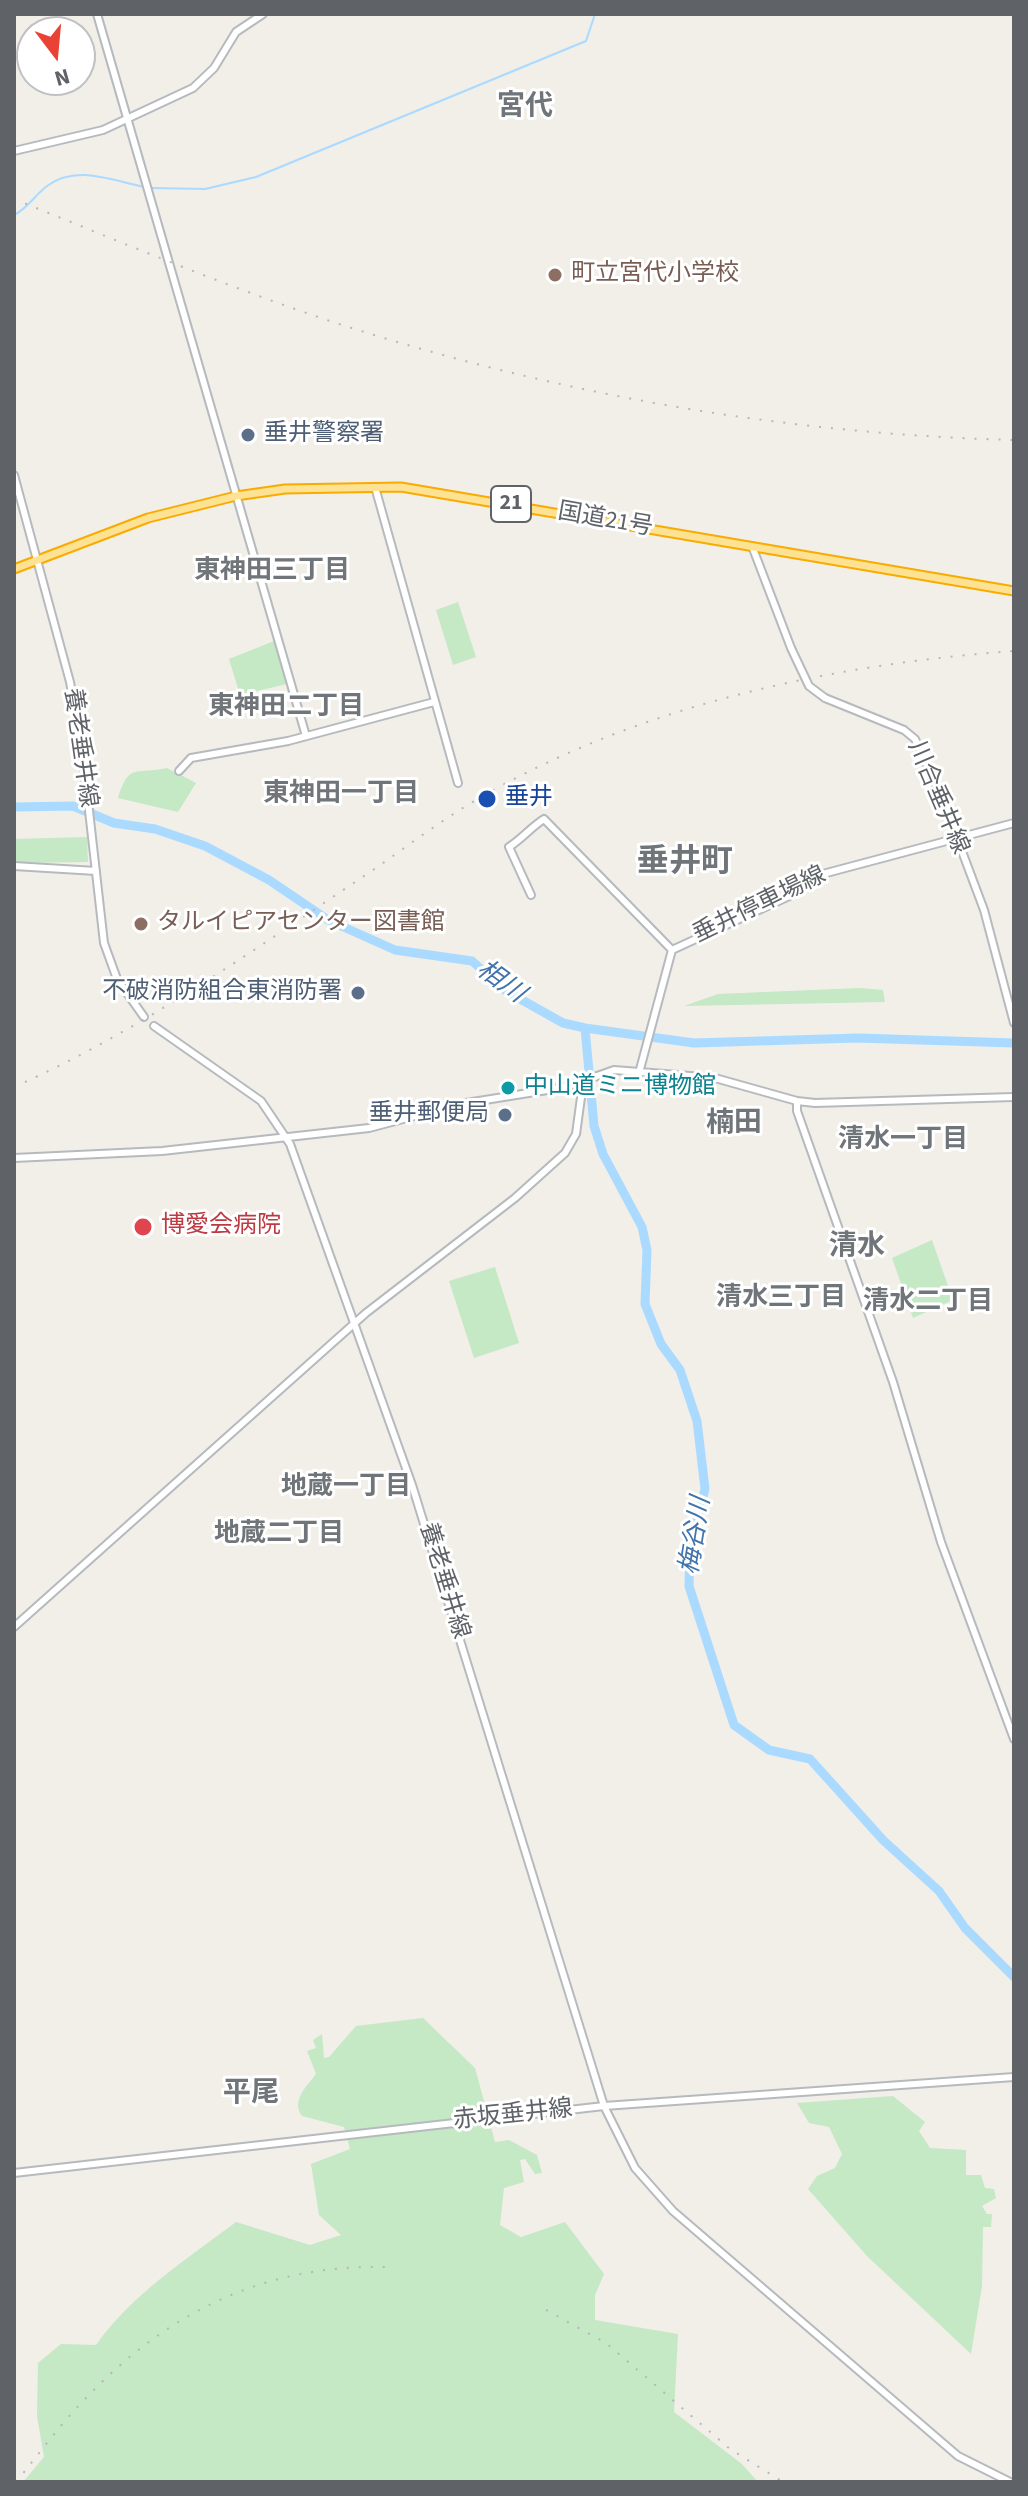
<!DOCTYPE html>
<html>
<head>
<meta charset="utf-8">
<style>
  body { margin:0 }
  #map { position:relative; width:1028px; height:2496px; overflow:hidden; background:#f1efe8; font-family:"Source Sans 3",sans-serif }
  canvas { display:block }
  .frame { position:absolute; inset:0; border:16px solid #5f6368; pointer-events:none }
  .north { position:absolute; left:16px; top:16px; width:80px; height:80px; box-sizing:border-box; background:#fff; border:2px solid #bfc1c3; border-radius:50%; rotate:164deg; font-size:22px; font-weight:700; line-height:32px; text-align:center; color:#5f6368 }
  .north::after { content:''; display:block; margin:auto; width:28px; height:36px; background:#ea4335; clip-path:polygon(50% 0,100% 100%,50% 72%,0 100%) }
</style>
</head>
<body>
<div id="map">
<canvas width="1028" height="2496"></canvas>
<div class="frame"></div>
<div class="north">N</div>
</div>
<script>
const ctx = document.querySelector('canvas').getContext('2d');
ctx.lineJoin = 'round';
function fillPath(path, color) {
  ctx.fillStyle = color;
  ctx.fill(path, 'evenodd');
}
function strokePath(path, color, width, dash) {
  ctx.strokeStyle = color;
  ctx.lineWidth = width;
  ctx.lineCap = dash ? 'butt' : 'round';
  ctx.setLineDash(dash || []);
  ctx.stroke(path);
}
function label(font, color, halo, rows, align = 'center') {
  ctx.font = font + ' "Source Sans 3","Noto Sans JP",sans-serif';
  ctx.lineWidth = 6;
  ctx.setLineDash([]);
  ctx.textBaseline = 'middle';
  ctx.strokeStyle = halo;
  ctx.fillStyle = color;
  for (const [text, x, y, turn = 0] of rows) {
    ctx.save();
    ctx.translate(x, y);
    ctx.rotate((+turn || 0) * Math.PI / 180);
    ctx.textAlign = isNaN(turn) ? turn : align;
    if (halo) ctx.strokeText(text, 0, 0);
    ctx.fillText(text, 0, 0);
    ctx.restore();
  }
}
fillPath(new Path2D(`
  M458,602L476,657L453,665L436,610Z
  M274,641L287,684L240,695L229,659Z
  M167,768L196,783L178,812L118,798C129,762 136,775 167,768Z
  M87,837L88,862L14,863V839Z
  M860,988L883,990L885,1002L684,1006L718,994Z
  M932,1240L953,1300L913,1318L892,1258Z
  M495,1267L519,1343L474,1358L449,1281Z
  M423,2018L475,2068L495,2142L509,2140L537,2155L542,2173L535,2174L525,2159L520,2160L524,2182L504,2188L500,2225L521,2237L565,2222L604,2274L595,2295V2320L678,2334L674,2412L742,2464L758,2482H23L44,2457L37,2416L38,2363L61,2344L96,2345C132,2294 187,2259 236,2222L310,2245L341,2235L319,2215L311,2164L350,2149L344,2127L302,2116C291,2101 306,2087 316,2074L307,2051L316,2048L313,2040L322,2034L324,2058L329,2057L356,2026Z
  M893,2096L925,2122L919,2131L930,2148L966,2150V2175H981L985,2188L994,2189L996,2198L982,2206L987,2214H992L991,2227H983L982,2286L971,2354L867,2256L808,2189L817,2176L835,2168L842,2154L829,2127L809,2123L797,2103Z`), '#c5e8c5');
strokePath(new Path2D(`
  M151,188L205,189L256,177L586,41L595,14
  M14,215C27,209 36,194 47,186C77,164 112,181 145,187`), '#aadaff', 2);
strokePath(new Path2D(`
  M14,807L73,806L114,823L155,829L205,846L269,880L328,920L395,950L472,961L506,991L563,1023L585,1028L694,1043L858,1038L1014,1043
  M585,1028L594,1126L603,1154L642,1227L647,1250L645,1304L661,1344L680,1370L697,1421L705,1489L690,1548L689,1586L734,1725L769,1750L810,1759L883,1840L939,1891L965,1928L1014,1977`), '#aadaff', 9);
const secondary = new Path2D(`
  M97,14L306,736
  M14,151L103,130L193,88L214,68L236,32L263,14
  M14,475L70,682L82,749L104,943L117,979L144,1017
  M375,487L458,783
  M752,546L791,648
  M825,698L904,730L915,739L942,798L984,910L1014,1023
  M179,771L191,758L288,741L434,702
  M14,866L96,871
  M531,895L509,847C523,838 530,828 544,819L672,950
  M672,950L798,892L819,875L1014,823
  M154,1026L261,1101L290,1144L412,1485L604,2106L635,2168L673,2211L958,2456L1010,2482
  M639,1073L672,950
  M797,1101V1111L893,1382L941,1542L1014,1739
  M14,1158L162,1151L369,1128L460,1104L566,1087L614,1070L715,1078L797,1101L815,1103L1014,1097
  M14,1627L366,1313L515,1198L565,1153L576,1134L583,1083
  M14,2173L604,2106L1014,2077`);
const highway = new Path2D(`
  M14,569L148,518L236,496L285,489L401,487L1014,591`);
strokePath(secondary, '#b6babf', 10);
strokePath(highway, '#f9ab00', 11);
strokePath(secondary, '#fff', 6);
strokePath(highway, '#fde293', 7);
strokePath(new Path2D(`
  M14,199C121,242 227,287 336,323C555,394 784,434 1014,440
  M14,1087C143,1030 259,946 376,868C406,847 435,825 466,806C630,707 825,665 1014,651
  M546,2310L606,2343L730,2449L783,2482
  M16,2482C39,2454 61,2423 87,2397C169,2311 267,2264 387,2267`), '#b6b7b8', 2, [2, 10]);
const secondaryBridge = new Path2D(`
  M791,648L809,686L825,698`);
strokePath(secondaryBridge, '#b6babf', 10, []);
strokePath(secondaryBridge, '#fff', 6);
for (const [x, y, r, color] of [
  [555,275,8,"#8d6e63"],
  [248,435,8,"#5c6f8a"],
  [487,799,10,"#1a4fb4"],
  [141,924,8,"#8d6e63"],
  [358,993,8,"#5c6f8a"],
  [508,1088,8,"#0f9aa8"],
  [505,1115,8,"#5c6f8a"],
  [143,1227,10,"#e0444e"]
]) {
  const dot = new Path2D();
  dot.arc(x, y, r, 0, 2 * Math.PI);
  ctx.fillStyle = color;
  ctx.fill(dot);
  strokePath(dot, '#fff', 3);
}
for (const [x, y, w] of [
  [511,504,40]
]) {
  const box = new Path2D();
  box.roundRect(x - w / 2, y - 18, w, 36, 6);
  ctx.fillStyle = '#fff';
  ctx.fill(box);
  strokePath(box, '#5f6368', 2);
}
label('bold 22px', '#5f6368', null, [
  ["21",511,504]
]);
label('24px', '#785e54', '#fff', [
  ["町立宮代小学校",571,275],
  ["タルイピアセンター図書館",157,924]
], 'left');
label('24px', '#4e5e75', '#fff', [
  ["垂井警察署",264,435,"left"],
  ["不破消防組合東消防署",342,993],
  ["垂井郵便局",489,1115]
], 'right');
label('24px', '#5f6368', '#fff', [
  ["国道21号",605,521,10],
  ["養老垂井線",79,748,82],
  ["川合垂井線",937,798,67],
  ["垂井停車場線",760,906,-26],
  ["養老垂井線",443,1581,73],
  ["赤坂垂井線",513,2116,-6]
]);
label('24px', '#164399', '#fff', [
  ["垂井",505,799]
], 'left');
label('24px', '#0d838f', '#fff', [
  ["中山道ミニ博物館",524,1088]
], 'left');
label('24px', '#be3a42', '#fff', [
  ["博愛会病院",161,1227]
], 'left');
label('bold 26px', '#70757a', '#fff', [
  ["東神田三丁目",272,572],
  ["東神田二丁目",286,708],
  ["東神田一丁目",341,795],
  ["清水一丁目",903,1141],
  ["清水三丁目",781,1299],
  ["清水二丁目",928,1303],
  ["地蔵一丁目",346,1488],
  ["地蔵二丁目",279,1535]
]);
label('italic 26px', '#4174aa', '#fff', [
  ["相川",500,983,36],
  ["梅谷川",697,1536,-81]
]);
label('bold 28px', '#70757a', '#fff', [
  ["宮代",525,108],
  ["楠田",734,1125],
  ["清水",857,1248],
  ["平尾",251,2095]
]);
label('bold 32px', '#70757a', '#fff', [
  ["垂井町",685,864]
]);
</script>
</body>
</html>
